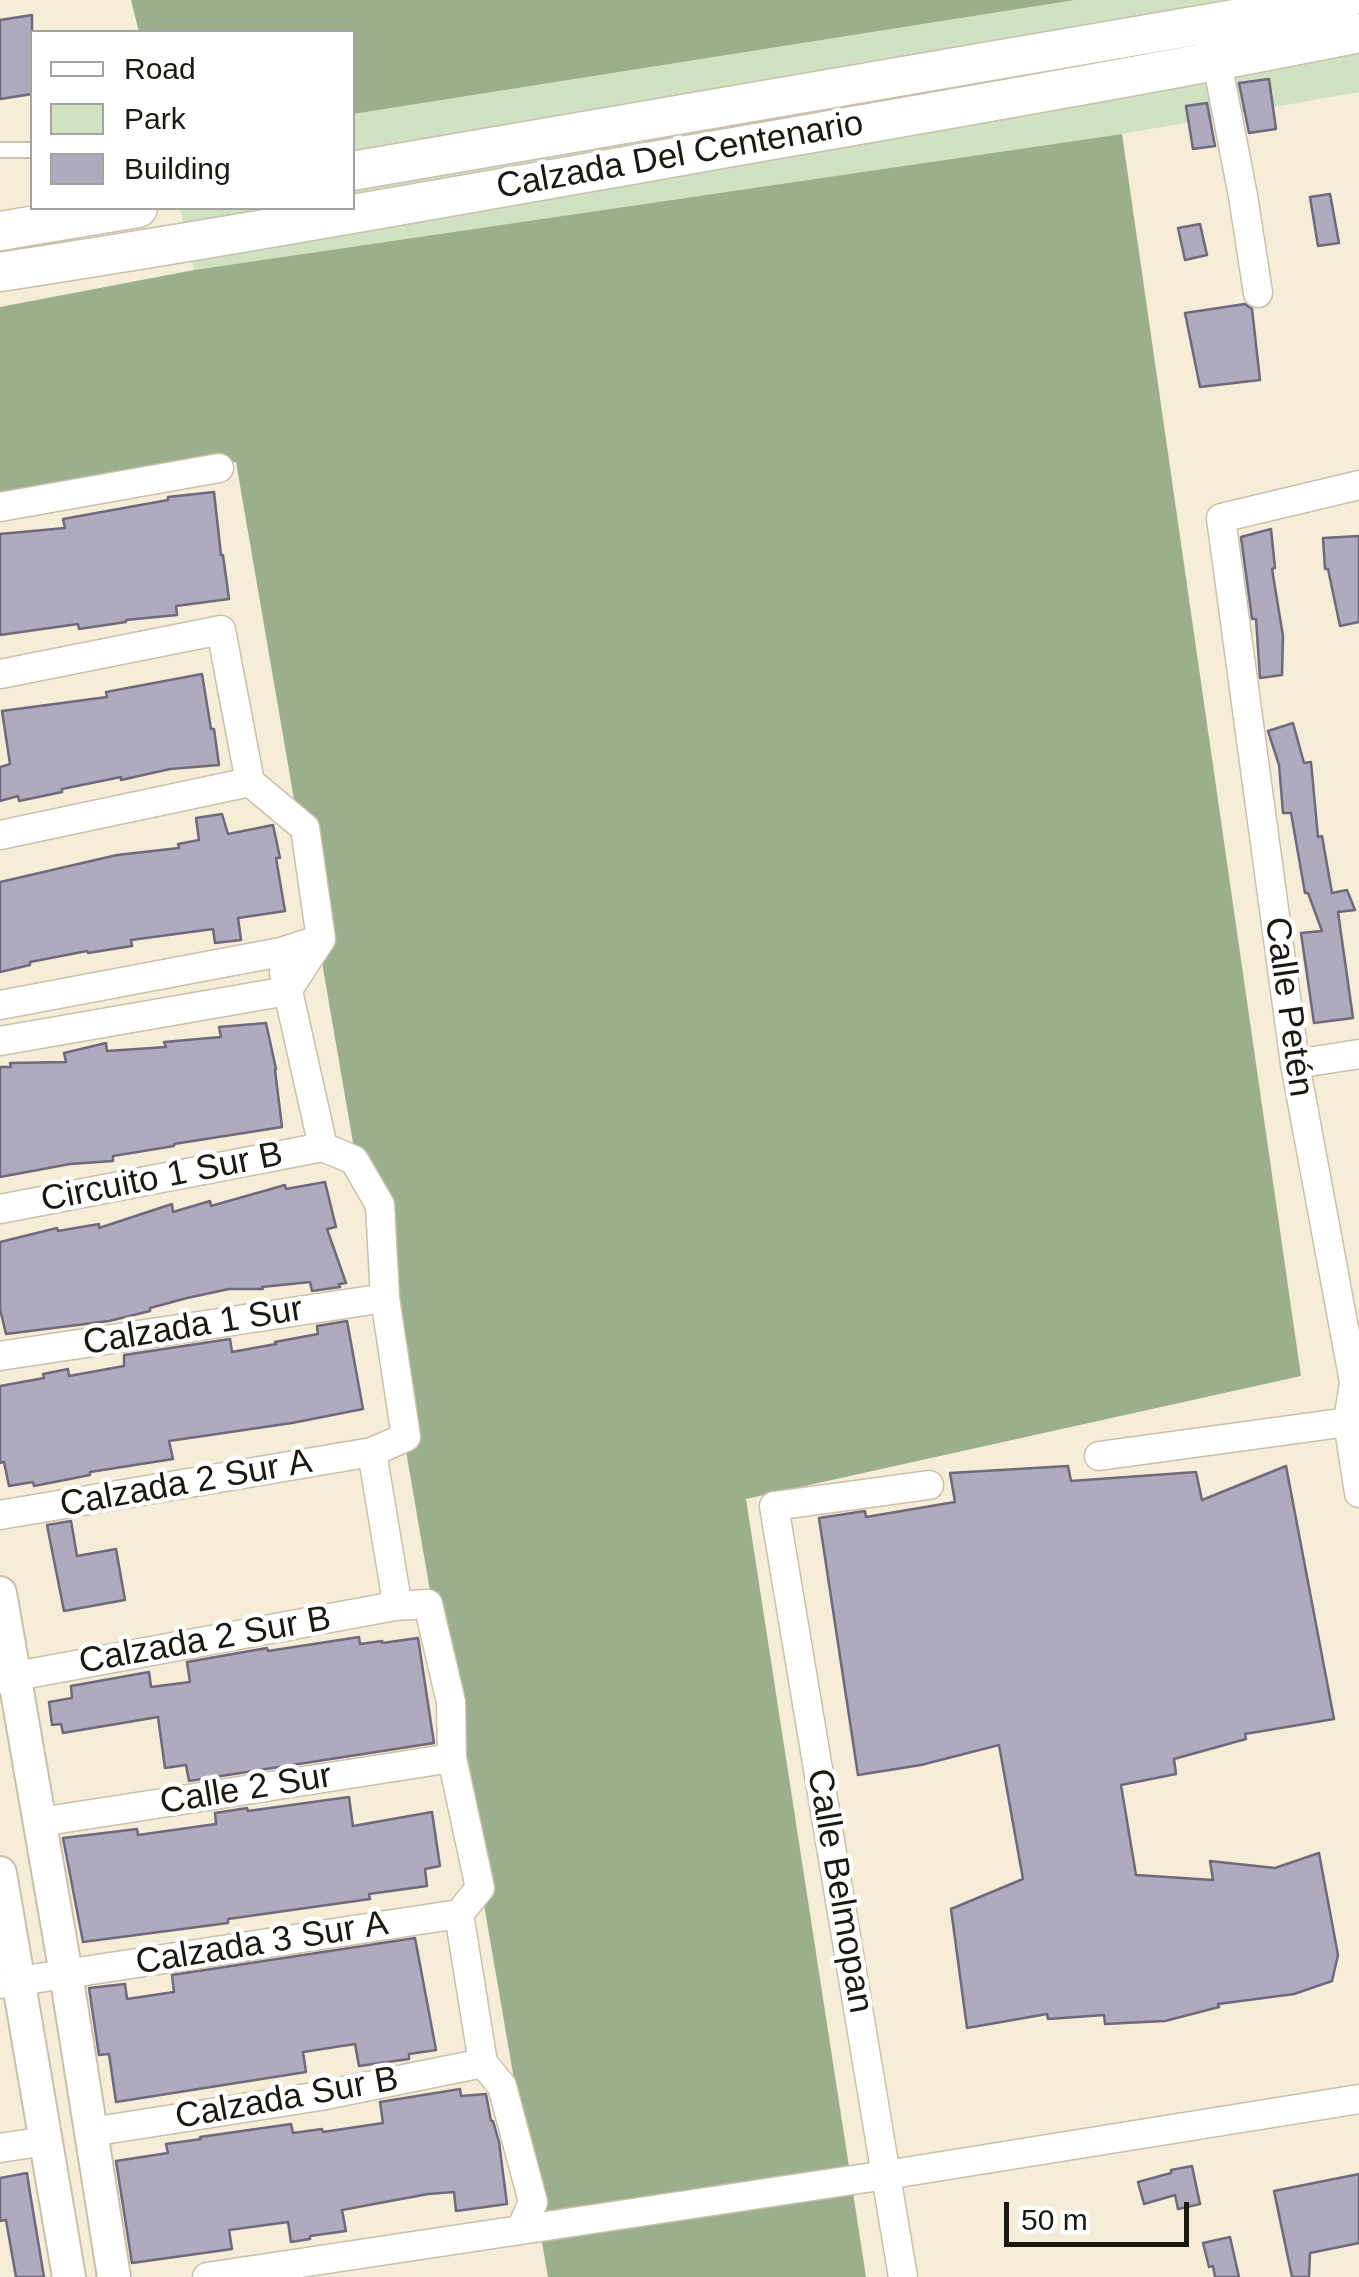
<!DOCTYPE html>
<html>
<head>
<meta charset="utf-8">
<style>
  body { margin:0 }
  #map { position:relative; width:1359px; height:2277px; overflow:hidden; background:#f6edd8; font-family:Arial,sans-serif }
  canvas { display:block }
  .legend { position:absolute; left:30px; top:30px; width:325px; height:180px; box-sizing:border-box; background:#fff; border:2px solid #a4a3a0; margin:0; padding:12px 18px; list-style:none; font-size:30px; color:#1b1811 }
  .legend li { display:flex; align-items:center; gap:20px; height:50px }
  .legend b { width:50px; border:2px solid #a4a3a0 }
  .scale { position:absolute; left:1004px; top:2202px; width:185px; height:45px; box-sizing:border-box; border:5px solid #1b1811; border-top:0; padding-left:12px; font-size:30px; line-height:35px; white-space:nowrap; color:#1b1811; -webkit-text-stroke:8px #fff; paint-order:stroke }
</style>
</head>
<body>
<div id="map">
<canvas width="1359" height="2277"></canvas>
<ul class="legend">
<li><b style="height:12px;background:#fff"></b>Road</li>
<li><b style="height:28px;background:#d0e2c2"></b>Park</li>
<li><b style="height:28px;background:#b0aabf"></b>Building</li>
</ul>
<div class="scale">50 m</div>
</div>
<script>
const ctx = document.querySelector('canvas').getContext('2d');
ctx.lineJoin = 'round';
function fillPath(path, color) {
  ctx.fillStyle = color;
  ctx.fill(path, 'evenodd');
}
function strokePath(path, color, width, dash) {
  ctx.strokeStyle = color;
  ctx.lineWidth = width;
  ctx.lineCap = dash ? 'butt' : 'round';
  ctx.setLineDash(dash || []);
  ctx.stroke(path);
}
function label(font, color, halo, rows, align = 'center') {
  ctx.font = font + ' Arial,sans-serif';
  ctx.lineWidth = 9;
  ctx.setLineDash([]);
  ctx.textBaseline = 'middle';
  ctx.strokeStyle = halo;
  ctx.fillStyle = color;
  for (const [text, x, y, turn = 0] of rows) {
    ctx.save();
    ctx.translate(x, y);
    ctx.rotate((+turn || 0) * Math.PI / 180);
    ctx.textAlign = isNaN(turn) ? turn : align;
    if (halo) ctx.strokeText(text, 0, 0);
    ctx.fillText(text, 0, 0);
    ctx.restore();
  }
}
fillPath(new Path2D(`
  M1075,0H1359V92L1122,134L194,270L180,208H352L353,114Z`), '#d0e2c2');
fillPath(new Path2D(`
  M131,0H1075L353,114L352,32H139Z
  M1122,134L1301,1376L746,1499L866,2277H548L236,462L0,502V307L194,270Z`), '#9caf8d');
const building = new Path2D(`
  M32,15V94L0,99V20Z
  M1269,79L1276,129L1249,133L1239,83Z
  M1207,103L1215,146L1193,149L1186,106Z
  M1330,194L1339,243L1318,246L1310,197Z
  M1200,224L1207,255L1185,260L1178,228Z
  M1245,304L1252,309L1260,380L1200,387L1185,313Z
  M214,492L221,555H223L229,599L176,606L177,615L126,620V622L79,629L78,624L0,635V534L65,528L63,519L168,500V497Z
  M1271,529L1275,568L1272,569L1283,636L1282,675L1260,678L1256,619H1252L1241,537Z
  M1359,536V622L1340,626L1328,569H1325L1323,538Z
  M202,674L211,729H214L219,765L170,769L121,780V777L62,789V792L19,801L18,796L0,801V767L10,764L2,711L107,697L106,692Z
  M1293,723L1304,763L1311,762L1318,837L1322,836L1332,893L1347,890L1355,910L1338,912L1353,1018L1314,1023L1301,933L1322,931L1308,893H1305L1291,813H1283L1279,765L1268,731Z
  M222,814L228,834L273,825L280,858H276L285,911L238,918L241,940L215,943L213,929L131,940L132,946L88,953L87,951L30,962V965L0,972V882L117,855L179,848L178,844L199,840L196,818Z
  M266,1023L276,1069L275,1070L282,1127L174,1144V1146L113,1156V1161L70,1164L0,1177V1067H11L10,1063L66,1062L64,1053L106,1043L107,1051L166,1047L164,1042L221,1037L219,1027Z
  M325,1182L336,1227L327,1229L346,1283L339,1284L340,1287L312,1291L310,1282L262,1287L263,1289H229L187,1298L150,1308V1311L109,1321L6,1334L0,1309V1242L57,1228L58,1231L99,1224V1228L172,1204L173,1212L210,1201L211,1206L285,1185L286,1189Z
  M347,1321L363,1409L292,1423L169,1441L173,1459L90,1472V1475L34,1486L33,1482L9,1486L4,1462L0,1463V1386L44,1378L43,1374L68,1369L69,1376L124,1366V1355L230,1339L232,1352L276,1344L275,1342L318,1334L317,1326Z
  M1068,1466L1071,1481L1196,1472L1202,1500L1286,1466L1334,1719L1245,1734L1246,1739L1174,1759L1176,1774L1121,1785L1136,1875L1213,1880L1210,1861L1275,1868L1319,1853L1338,1955L1332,1981L1294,1994L1218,2004L1219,2007L1165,2021L1105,2024L1104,2015L1048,2019L1047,2014L967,2028L951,1909L1023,1879L999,1745L921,1765L858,1775L819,1518L865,1511L866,1517L955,1502L950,1473Z
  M71,1521L77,1556L116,1549L125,1600L64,1611L47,1525Z
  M359,1637L360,1644L382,1641V1643L418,1638L434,1743L189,1781L186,1765L165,1768L158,1717L63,1733L61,1724L52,1725L49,1702L72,1698L71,1686L149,1672L151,1687L190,1682L187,1662L267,1648L268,1651Z
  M349,1797L353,1826L432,1812L440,1866L425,1869L427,1886L369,1894L370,1899L228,1919V1923L83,1942L63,1838L137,1829L138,1835L216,1824L215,1813L247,1808L248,1811Z
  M415,1938L436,2050L409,2054V2059L359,2066L355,2044L303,2052L306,2072L116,2102L109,2054L99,2055L89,1988L125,1984L127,1999L174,1992L172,1975Z
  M460,2089L461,2096L486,2094L491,2121H493L499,2142L507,2204L456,2211L454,2192L428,2194L342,2210L346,2231L310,2236V2239L291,2242L288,2222L229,2230L232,2249L132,2263L116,2161L168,2153L166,2144L201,2139L200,2137L291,2124L293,2133L322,2129L323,2132L383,2123L380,2102Z
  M1192,2166L1200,2204L1178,2209L1175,2195L1144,2204L1138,2182L1171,2173V2170Z
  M27,2173L30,2193L44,2277H16L6,2220L0,2221V2178Z
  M1359,2174V2243L1310,2253L1309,2277H1292L1274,2191Z
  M1230,2237L1239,2277H1215L1213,2266L1209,2267L1203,2243Z`);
fillPath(building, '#b0aabf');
strokePath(building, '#6f697c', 2.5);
const service = new Path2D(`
  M0,150H32`);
const minor = new Path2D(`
  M1217,62L1243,196L1258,293
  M1359,485L1221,518L1295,1064L1354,1382L1348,1422L1359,1493
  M0,507L219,468
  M0,674L221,630L250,782L305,828L321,939L287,991
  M0,835L250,782
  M284,973L323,1147
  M0,1005L281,952L321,939
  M0,1041L287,991
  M1295,1064L1359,1054
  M0,1209L323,1147
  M0,1356L385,1298
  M372,1452L395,1590V1606
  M1099,1456L1348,1422
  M0,1515L372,1452L406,1437L385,1298L380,1205L354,1160L323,1147
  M0,1679L395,1606L428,1604L451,1702L452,1758L480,1888L459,1914L483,2063L502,2086L533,2202L521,2229
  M40,1822L452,1758
  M0,1984L459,1914
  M91,2132L320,2096L483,2063
  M0,2148L46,2141
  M207,2277L886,2175L1359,2099
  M903,2277L774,1506L929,1485`);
const tertiary = new Path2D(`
  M0,1593L66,1974L114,2277
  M0,1873L69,2277`);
const secondary = new Path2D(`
  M352,171L1345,0
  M0,231L138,208
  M0,272C222,238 444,198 665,159C897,118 1129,79 1359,33`);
strokePath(service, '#c9c0ac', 18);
strokePath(minor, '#c9c0ac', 31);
strokePath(tertiary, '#c9c0ac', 36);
strokePath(secondary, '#c9c0ac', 41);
strokePath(service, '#fff', 14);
strokePath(minor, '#fff', 28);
strokePath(tertiary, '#fff', 32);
strokePath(secondary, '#fff', 38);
label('35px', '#1b1811', '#fff', [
  ["Calzada Del Centenario",680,156,-10],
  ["Calle Petén",1288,1007,82],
  ["Circuito 1 Sur B",162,1178,-11],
  ["Calzada 1 Sur",193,1327,-9],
  ["Calzada 2 Sur A",186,1484,-10],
  ["Calzada 2 Sur B",205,1641,-10],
  ["Calle 2 Sur",246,1790,-9],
  ["Calle Belmopan",839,1891,80],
  ["Calzada 3 Sur A",262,1944,-9],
  ["Calzada Sur B",287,2099,-10]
]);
</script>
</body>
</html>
